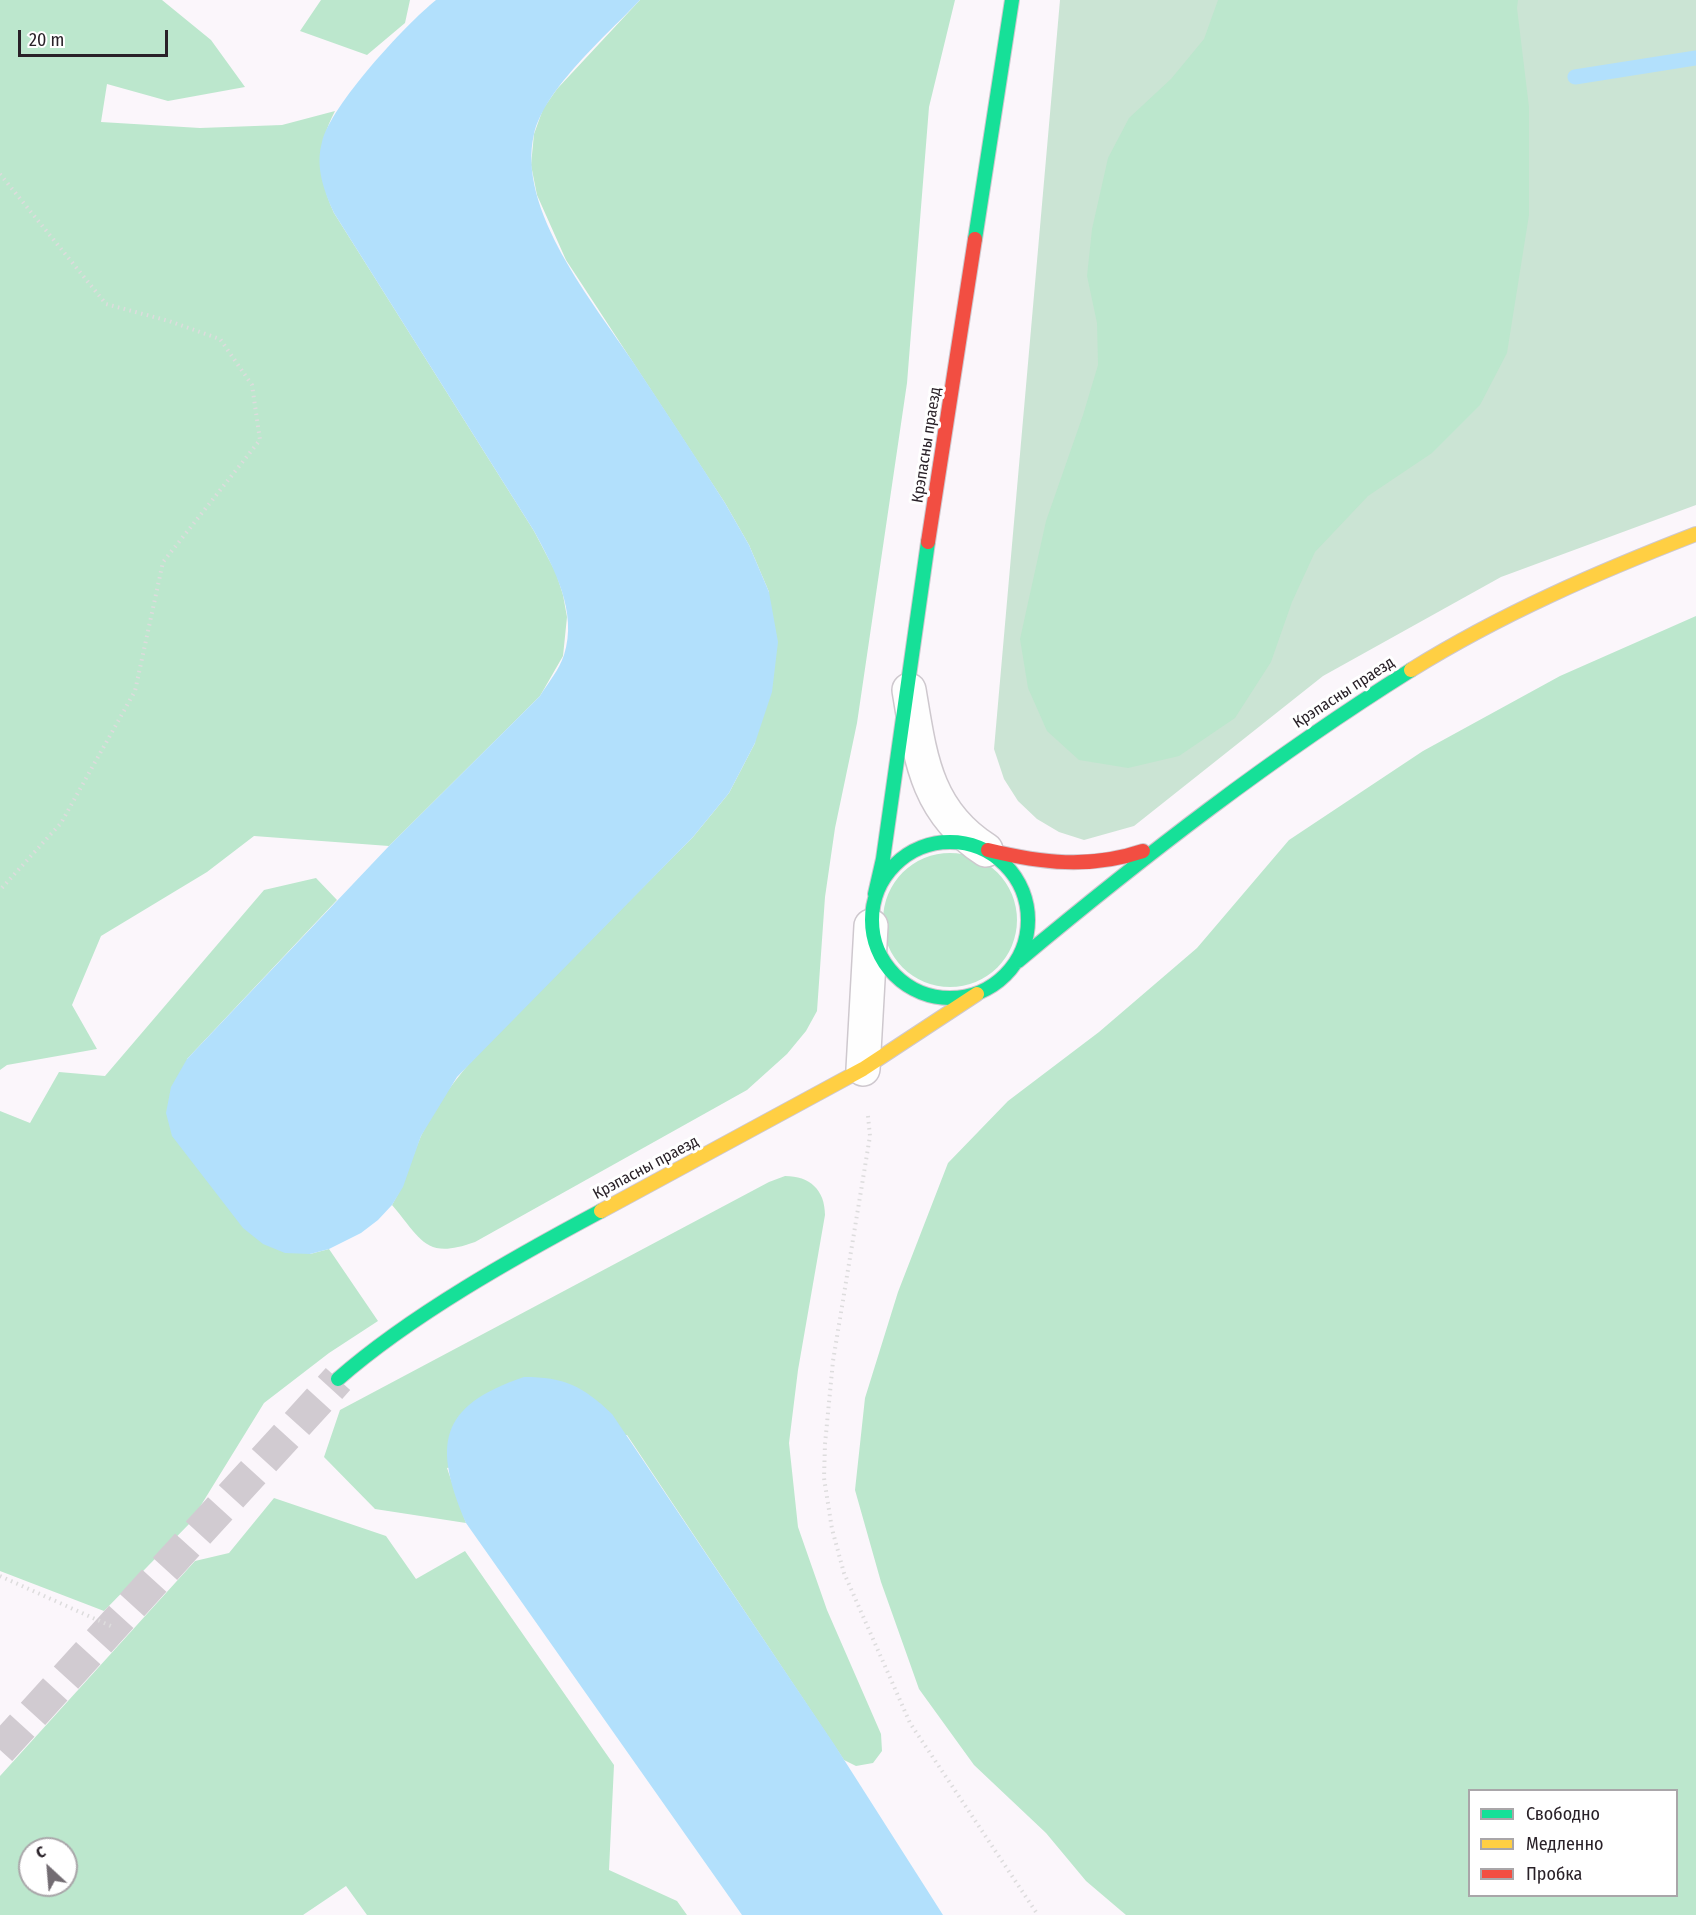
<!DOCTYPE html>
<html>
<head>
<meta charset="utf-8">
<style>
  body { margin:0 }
  #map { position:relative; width:1696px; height:1915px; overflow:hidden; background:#fbf6fb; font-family:"Fira Sans Condensed",sans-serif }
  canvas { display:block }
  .legend { position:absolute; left:1468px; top:1789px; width:210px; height:108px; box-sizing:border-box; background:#fff; border:2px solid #a9a6a9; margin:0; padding:8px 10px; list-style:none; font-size:18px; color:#292128 }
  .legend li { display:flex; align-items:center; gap:12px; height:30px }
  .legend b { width:30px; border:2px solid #a9a6a9 }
  .north { position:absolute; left:18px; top:1837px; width:60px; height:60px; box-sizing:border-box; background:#fff; border:2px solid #a9a6a9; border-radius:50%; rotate:334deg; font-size:16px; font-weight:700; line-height:24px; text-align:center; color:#292128 }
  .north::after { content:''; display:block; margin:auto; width:21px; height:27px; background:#726c72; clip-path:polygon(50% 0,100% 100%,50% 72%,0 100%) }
  .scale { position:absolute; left:18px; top:30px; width:150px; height:27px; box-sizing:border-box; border:3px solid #292128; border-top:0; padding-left:8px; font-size:18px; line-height:21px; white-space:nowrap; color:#292128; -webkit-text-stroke:4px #fff; paint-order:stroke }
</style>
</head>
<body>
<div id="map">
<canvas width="1696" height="1915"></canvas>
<ul class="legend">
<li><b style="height:8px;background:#16e098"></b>Свободно</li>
<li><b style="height:8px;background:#ffcf43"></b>Медленно</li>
<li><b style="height:8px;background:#f24e42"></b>Пробка</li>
</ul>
<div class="north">С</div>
<div class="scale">20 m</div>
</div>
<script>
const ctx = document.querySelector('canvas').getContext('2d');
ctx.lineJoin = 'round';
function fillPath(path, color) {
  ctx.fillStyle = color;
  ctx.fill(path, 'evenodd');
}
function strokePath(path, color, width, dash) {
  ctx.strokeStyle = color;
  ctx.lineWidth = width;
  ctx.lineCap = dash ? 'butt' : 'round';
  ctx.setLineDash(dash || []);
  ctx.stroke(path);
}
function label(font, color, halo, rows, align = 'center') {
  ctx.font = font + ' "Fira Sans Condensed",sans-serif';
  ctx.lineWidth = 6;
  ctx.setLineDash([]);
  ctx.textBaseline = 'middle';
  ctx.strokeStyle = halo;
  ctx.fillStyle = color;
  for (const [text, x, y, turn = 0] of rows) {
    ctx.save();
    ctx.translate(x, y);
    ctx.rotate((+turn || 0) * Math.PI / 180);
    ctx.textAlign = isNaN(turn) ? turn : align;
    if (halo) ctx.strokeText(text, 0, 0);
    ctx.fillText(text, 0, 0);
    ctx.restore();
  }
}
fillPath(new Path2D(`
  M1060,0H1696V505L1501,577L1323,676L1134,826L1084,840L1059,832L1037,819L1018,801L1004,779L994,749Z`), '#cbe4d4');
fillPath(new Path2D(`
  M0,0H162L211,40L245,87L168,101L107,84L101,122L200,128L282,125L335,111C316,147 318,177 334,213L534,531L556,573L563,595L567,617L563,656L540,696L389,846L254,836L207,872L101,936L72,1005L97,1049L7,1065L0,1070Z
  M321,0H410L405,23L367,55L300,31Z
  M640,0H955L929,107L907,383L857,723L835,828L825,897L817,1011L806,1031L787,1054L747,1090L475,1242C425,1260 422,1240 392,1205C405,1183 411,1159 421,1136C436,1103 458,1076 482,1049L693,837L729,793L755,743L769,592L749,545L725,503L566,260L537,195L531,165L534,134L543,109L557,89Z
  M1218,0H1518L1517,8L1529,107V215L1507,353L1480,405L1432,453L1368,496L1315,552L1292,602L1271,662L1235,718L1179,756L1128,768L1079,760L1047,731L1028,688L1020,639L1046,521L1083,415L1098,365L1097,323L1087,276L1092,229L1108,158L1129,118L1171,79L1204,39Z
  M1696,616V1915H1126L1086,1881L1046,1833L974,1765L919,1689L881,1582L855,1490L865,1398L898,1292L948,1163L1008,1101L1099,1032L1197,948L1289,840L1423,751L1560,676ZM1470,1790H1676V1896H1470Z
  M883 920a67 67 0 1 1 134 0a67 67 0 1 1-134 0Z
  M316,878L337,900L187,1059L310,1254L329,1249L378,1321L329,1353L264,1403L190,1523L104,1611L0,1571V1111L30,1123L59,1072L105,1076L264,890Z
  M785,1176C810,1176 825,1190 825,1215L798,1370L789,1443L798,1527L827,1610L881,1734L882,1751L873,1763L856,1766L844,1760L627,1435L447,1468L466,1523L375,1509L324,1457L340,1410L769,1182Z
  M274,1498L386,1536L416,1579L465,1551L614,1765L609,1870L677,1901L687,1915H367L346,1886L303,1915H0V1776L195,1561L229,1553ZM30,1849H66V1885H30Z`), '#bce7cd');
fillPath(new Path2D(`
  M436,0H640C607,35 545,88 534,134C516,210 594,303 633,362C664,409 695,456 725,503L749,545L769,592L778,642L772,692L755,743L729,793L693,837L457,1077L421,1136L403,1187L392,1205L378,1220L361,1233L329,1249L310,1254L285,1253L263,1244L243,1228L172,1136L166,1113L171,1087L187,1059L389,846L540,696C548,683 559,670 564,655C578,612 554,568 534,531L334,213C324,191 315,167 322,142C331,105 405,25 436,0Z
  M524,1377C564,1377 583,1386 612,1414L834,1744L943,1915H742L466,1523C433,1445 438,1406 524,1377Z`), '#b2e0fc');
strokePath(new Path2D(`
  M1575,77L1696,58`), '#b2e0fc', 15);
strokePath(new Path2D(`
  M0,1750L338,1379`), '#d1cbd1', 33, [33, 16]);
const street = new Path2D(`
  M909,690C920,755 925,811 986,850
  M863,1069L871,926`);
const fast = new Path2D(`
  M975,239L1012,0
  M872 920a78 78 0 1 1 156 0a78 78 0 1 1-156 0Z
  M875,894L883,859L928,542
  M1018,961C1144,856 1272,757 1411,670
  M338,1379C411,1315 515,1257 601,1211`);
const slow = new Path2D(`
  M1411,670C1501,614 1598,572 1696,534
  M601,1211L863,1069L977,994`);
const jam = new Path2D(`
  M928,542L975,239
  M988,850C1041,863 1090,869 1143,851`);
strokePath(street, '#cec8ce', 36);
strokePath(fast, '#cec8ce', 16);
strokePath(slow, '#cec8ce', 16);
strokePath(jam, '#cec8ce', 16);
strokePath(new Path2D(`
  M0,174L106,304L169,321L220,339L252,385L260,440L163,562L135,691L61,823L0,890
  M868,1116L870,1136L833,1361L825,1444L824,1478L832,1529L844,1573L910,1723L1038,1915
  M0,1576L113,1627`), '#dddcdd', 4, [1.5, 4.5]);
strokePath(street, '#fefefe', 33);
strokePath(fast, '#16e098', 14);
strokePath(slow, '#ffcf43', 14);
strokePath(jam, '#f24e42', 14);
label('16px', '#292128', '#fff', [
  ["Крэпасны праезд",927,445,-81],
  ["Крэпасны праезд",1344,693,-33],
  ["Крэпасны праезд",646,1168,-28]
]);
</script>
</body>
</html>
